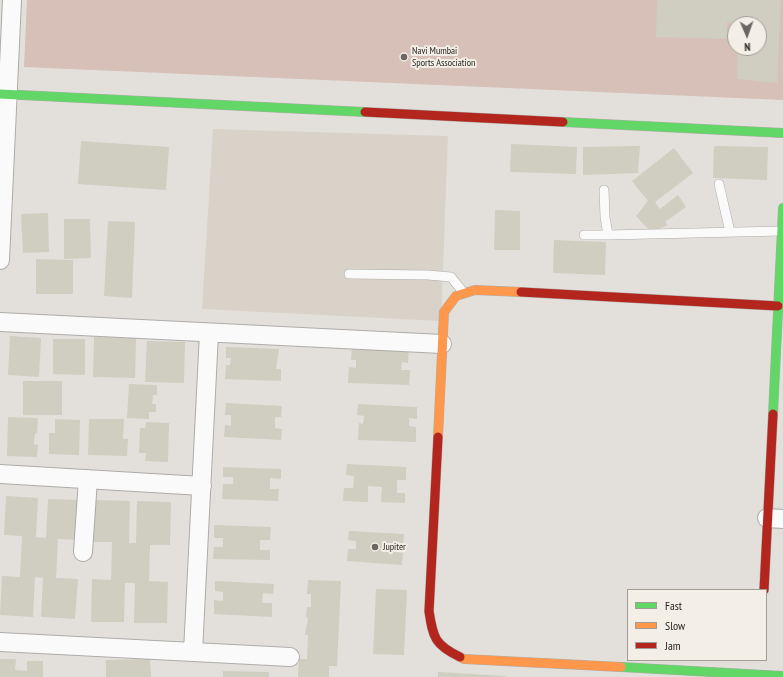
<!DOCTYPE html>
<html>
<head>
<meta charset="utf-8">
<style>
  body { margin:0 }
  #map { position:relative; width:783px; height:677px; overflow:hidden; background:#e3e0dc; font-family:"PT Sans Narrow",sans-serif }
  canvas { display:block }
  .legend { position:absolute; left:627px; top:589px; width:140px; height:72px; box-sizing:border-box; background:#f3eee6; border:1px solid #a19e98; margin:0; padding:5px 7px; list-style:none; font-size:12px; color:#272522 }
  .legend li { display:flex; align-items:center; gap:8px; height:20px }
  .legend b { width:20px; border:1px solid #a19e98 }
  .north { position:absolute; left:727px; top:16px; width:40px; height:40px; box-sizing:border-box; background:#f3eee6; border:1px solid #a19e98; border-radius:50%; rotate:178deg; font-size:11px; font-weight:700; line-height:16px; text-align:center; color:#272522 }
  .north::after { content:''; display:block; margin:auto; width:14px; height:18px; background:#696663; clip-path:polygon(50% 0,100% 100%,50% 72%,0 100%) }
</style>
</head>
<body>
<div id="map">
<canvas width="783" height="677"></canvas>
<ul class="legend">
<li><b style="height:5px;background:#63d668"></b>Fast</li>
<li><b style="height:5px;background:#ff974d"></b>Slow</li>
<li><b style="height:5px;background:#b3261e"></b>Jam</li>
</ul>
<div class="north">N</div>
</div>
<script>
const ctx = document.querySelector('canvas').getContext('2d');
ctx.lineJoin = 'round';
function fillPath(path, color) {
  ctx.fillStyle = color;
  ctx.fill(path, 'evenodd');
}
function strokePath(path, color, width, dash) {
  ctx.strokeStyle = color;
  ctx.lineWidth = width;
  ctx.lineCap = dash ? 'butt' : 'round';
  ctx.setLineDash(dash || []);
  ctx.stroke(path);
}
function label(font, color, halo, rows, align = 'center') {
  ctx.font = font + ' "PT Sans Narrow",sans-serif';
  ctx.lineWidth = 4;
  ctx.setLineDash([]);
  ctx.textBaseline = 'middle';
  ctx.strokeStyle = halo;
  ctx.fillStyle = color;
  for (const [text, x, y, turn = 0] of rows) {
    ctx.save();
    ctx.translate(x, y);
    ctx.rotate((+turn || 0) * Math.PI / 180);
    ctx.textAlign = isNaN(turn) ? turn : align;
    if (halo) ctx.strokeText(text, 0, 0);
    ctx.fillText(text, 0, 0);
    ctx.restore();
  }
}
fillPath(new Path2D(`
  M213,129L448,136L441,321L202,309Z`), '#d9d2c8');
fillPath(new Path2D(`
  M27,0H783V100L24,67ZM735,24H759V48H735Z`), '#d7c0b8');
fillPath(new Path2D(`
  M657,0H781L777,83L737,79L738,48H759V24L727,22V39L656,37Z
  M81,141L169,147L166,190L78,184Z
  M511,144L577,147L576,174L510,172Z
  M640,146L638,173L583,175V147Z
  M714,146L768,147L767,180L713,178Z
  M674,148L693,173L655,202L660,209L678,195L686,207L665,222L668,225L651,232L636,216L648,201L632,181Z
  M495,210L520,211V250H494Z
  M48,213L49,252L23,253L21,214Z
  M64,219H90L91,258L64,259Z
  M108,221L135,222L132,298L104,296Z
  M554,240L606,242L605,275L553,273Z
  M36,259L73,260V294H36Z
  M10,336L41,338L39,377L8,375Z
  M94,337L136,338L135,378L93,377Z
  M53,339H85V375L53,374Z
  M147,341L185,342L184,383L145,382Z
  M352,345L409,347L408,363L402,362L401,370H410L409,385L348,383L349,367L356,368V360H351Z
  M226,347L279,349L276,369H281V381L225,379L226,365H230L231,358H226Z
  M23,381H62V415H23Z
  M129,384L157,385V395H153L152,404H156V412H149V419L127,418Z
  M226,403L282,406L281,417H275V428L282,429L281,440L224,437L225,425L231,426V415H225Z
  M358,404L417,407V419L409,418V426L416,427V442L358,440L359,423L363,424L364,416L357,415Z
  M8,417L38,418L37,434L35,433L34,444L38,445L37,457L7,456Z
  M55,419L80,420L79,455L49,454V433H55Z
  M89,419H124L123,439H128L127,456L88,455Z
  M146,422L169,423L168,462L145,461L146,453H139L140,428H145Z
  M347,464L406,467V480H397V493H405V503L381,502L382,487L368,486V502L343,501L344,488H353L354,476L346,475Z
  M223,467L281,469V479L270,478V489H279L278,501L222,499L223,484H233V477H223Z
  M6,496L38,498L36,537L46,538L48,499L82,500L80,540L58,539L56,578L78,579L75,619L41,617L43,578L35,577L33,617L0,615L2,576L20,577L22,536L4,535Z
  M94,500L130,501L129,543H136L137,501L171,502L170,545H150L149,581L168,582L167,623H134L135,583H125L124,622H91L92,579L111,580L112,542H93Z
  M214,525L271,527L270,540H260V550H270V560L213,559L214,547H223V538H214Z
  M349,531L404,534L403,545L395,544V552L403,553L402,565L347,561L348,549H356V541L348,540Z
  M308,580L341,581L337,666H329V677H298L299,659H307L308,635H305L308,618L306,617L307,607H311V594H307Z
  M215,581L274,584L273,594L263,593L262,603H272V617L214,614V600L223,601V592L215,591Z
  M376,589L407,590L404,655L373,654Z
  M0,659H16L15,670L27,671V661H43V677H0Z
  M150,659L151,677H106V660Z
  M223,671L269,672V677H223Z
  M438,672L506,676V677H438Z`), '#d0cdc1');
const lane = new Path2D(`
  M719,184L730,232
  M604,190L605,217L608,235L782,231
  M584,235H608
  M349,274L428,275L451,277L464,293`);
const street = new Path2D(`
  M0,260L12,0
  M0,322L442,344
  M0,474L202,486
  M767,518L783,519
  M83,552L88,479
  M0,642L290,657
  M193,652L209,333`);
const fast = new Path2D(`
  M0,94L365,112
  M563,122L783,133
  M773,414L783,208
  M621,667L783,676`);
const slow = new Path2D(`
  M438,437L444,312L456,296L475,290L521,292
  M460,657L464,659L621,667`);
const jam = new Path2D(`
  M365,112L563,122
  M521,292L778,306
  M438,437L429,611C433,638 435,645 460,657
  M764,590L773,414`);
strokePath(lane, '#aeaca9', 10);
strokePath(street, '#aeaca9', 20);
strokePath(fast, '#aeaca9', 10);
strokePath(slow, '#aeaca9', 10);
strokePath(jam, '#aeaca9', 10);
strokePath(lane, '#fbfafa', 9);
strokePath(street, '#fbfafa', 18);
strokePath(fast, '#63d668', 9);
strokePath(slow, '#ff974d', 9);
strokePath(jam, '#b3261e', 9);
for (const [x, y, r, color] of [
  [404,57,4,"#696663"],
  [375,547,4,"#696663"]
]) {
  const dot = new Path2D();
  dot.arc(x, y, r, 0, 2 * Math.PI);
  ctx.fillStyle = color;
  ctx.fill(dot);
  strokePath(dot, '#f3eee6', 1.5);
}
label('10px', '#272522', '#f3eee6', [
  ["Navi Mumbai",412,51],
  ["Sports Association",412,63],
  ["Jupiter",383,547]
], 'left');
</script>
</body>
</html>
